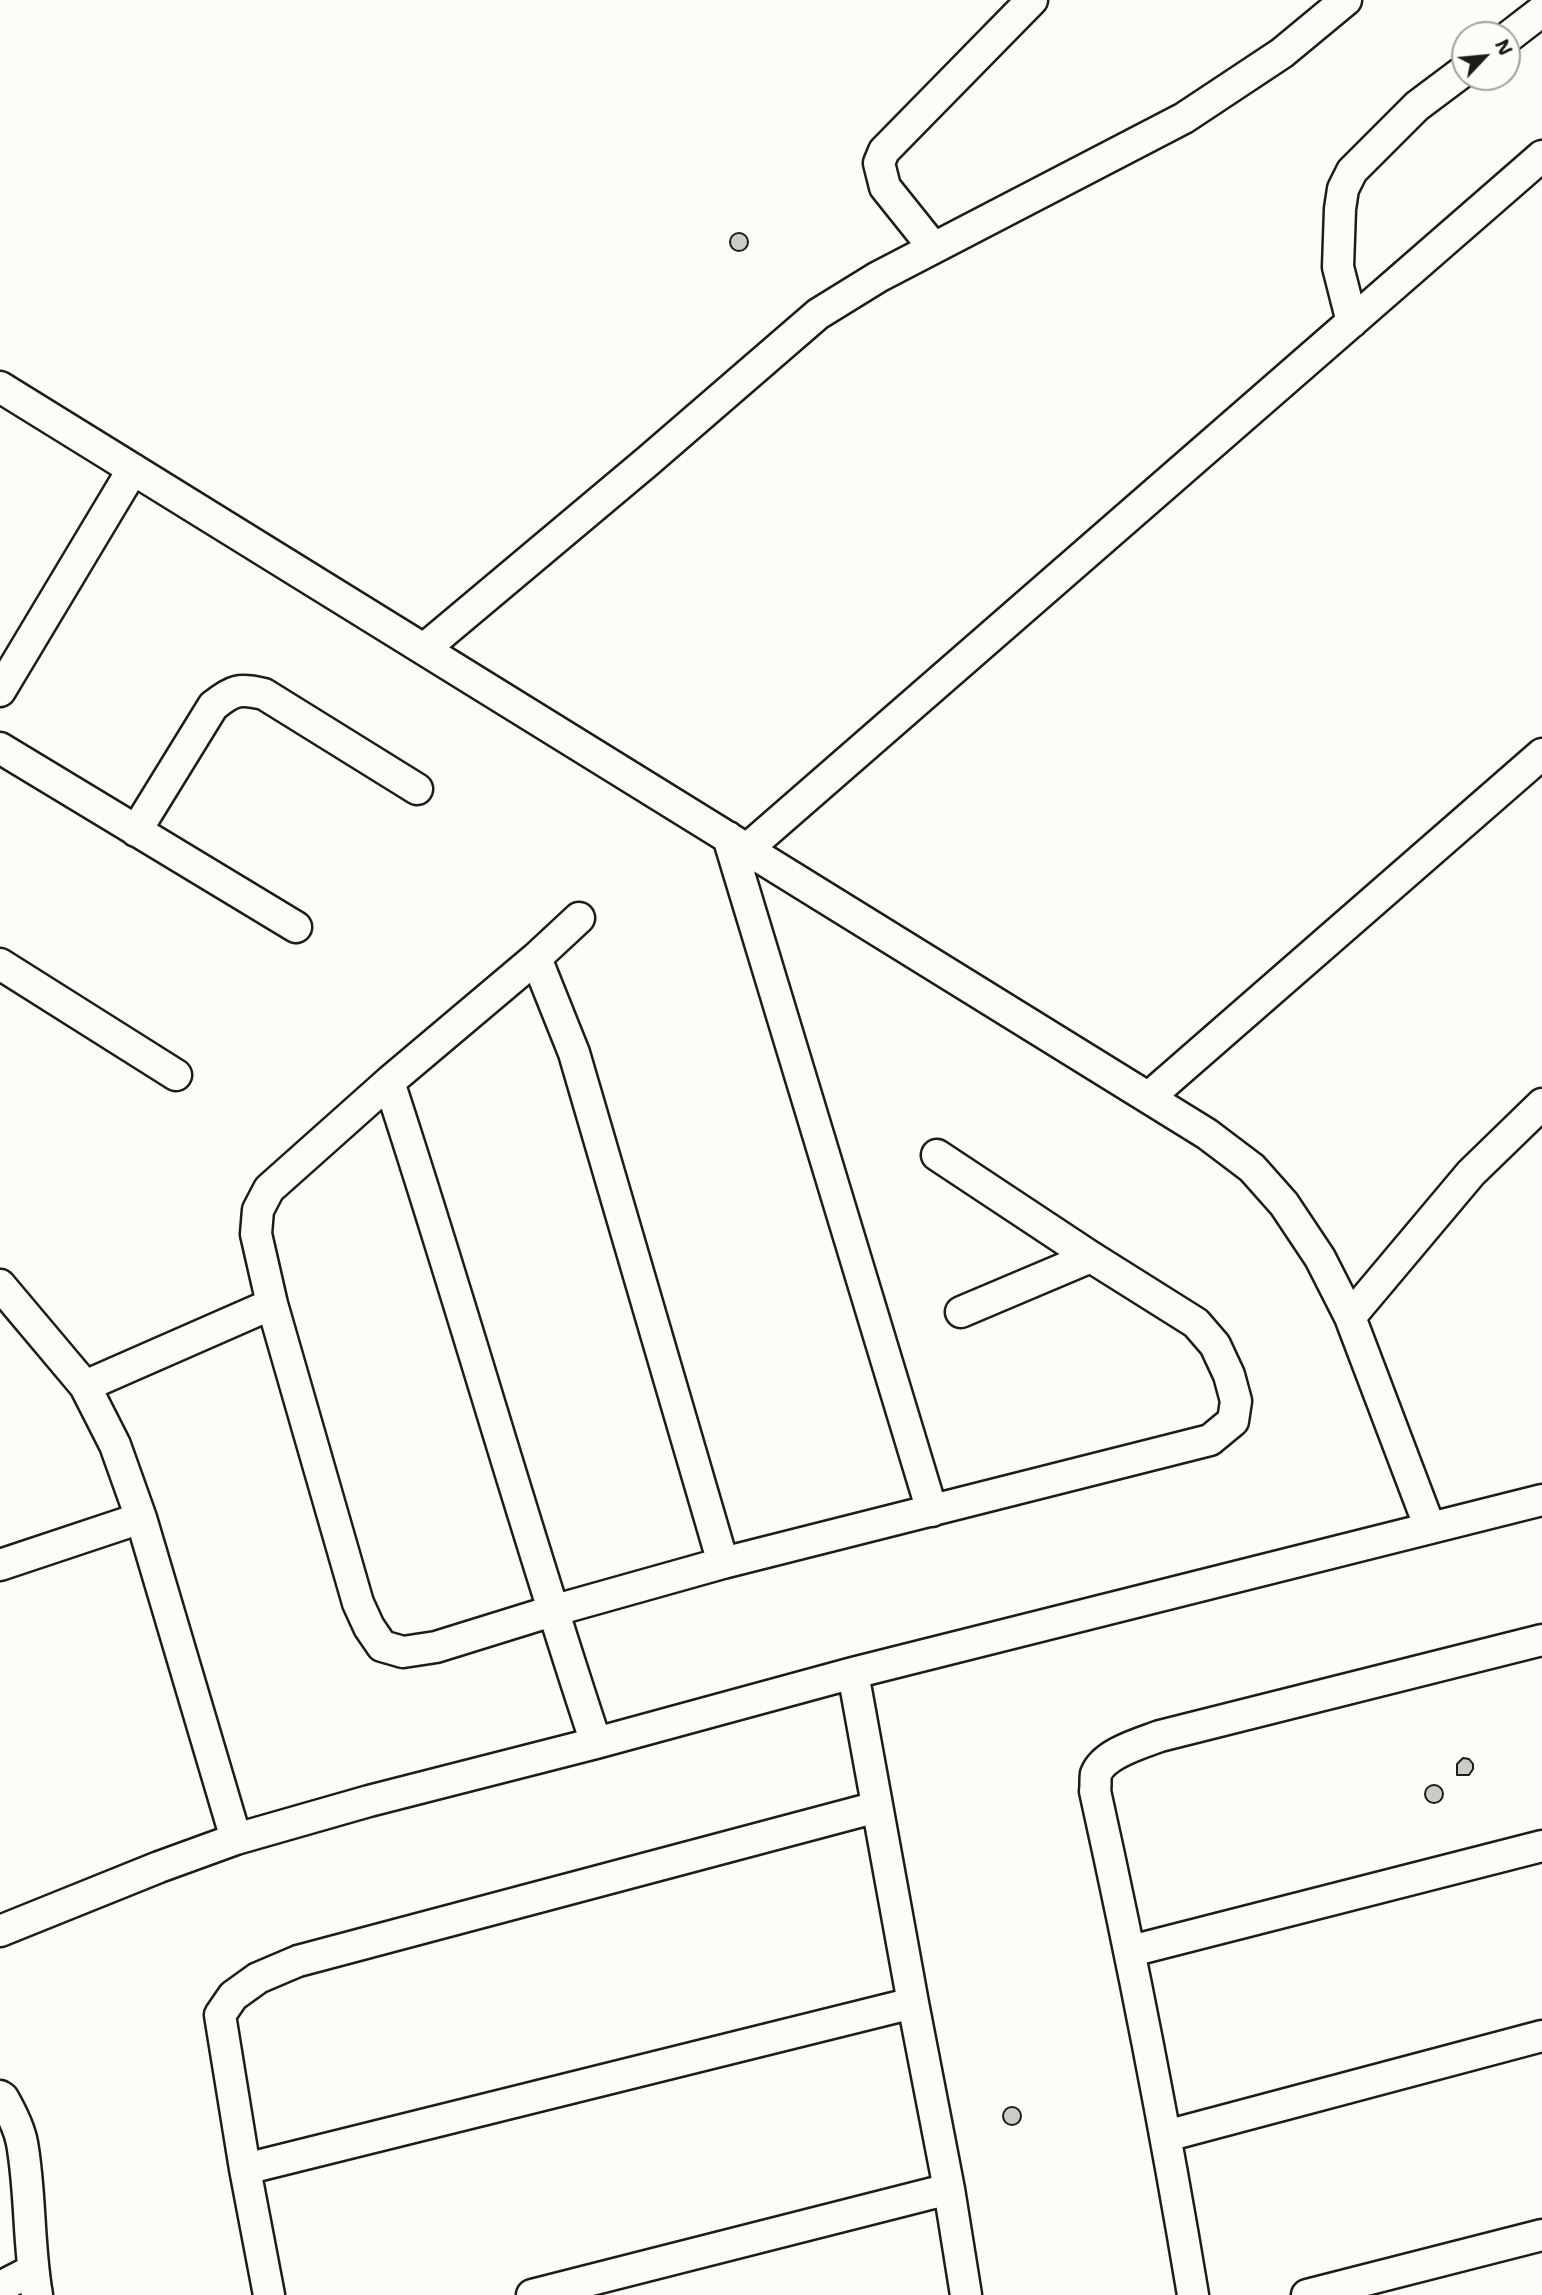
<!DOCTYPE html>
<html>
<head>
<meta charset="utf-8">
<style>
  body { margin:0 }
  #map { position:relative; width:1542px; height:2295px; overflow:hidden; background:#fdfcf7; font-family:"Shantell Sans",sans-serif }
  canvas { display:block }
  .north { position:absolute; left:1451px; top:21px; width:70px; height:70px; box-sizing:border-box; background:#fdfcf7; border:2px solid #a3a29f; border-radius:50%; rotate:64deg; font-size:19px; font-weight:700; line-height:28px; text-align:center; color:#1c1c1c }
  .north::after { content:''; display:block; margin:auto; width:24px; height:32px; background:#1c1c1c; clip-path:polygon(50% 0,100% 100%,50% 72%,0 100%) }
</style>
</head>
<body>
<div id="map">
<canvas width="1542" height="2295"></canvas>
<div class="north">N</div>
</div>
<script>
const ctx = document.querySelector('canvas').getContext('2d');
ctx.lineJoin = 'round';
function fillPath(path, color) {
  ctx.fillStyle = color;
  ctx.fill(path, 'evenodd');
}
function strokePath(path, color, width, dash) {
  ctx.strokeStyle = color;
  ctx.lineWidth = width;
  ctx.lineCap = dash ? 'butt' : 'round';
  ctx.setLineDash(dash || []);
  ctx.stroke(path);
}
const building = new Path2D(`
  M730 242a9 9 0 1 1 18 0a9 9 0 1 1-18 0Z
  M1463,1758L1469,1759L1473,1764V1769L1469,1775H1457V1764Z
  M1425 1794a9 9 0 1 1 18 0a9 9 0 1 1-18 0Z
  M1003 2116a9 9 0 1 1 18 0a9 9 0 1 1-18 0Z`);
fillPath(building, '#cccbc8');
strokePath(building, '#1c1c1c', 2);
const minor = new Path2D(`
  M1507,38L1542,11
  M933,247L885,187L879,163L884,151L1032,0
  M1352,322L1338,267L1340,209L1343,189L1352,171L1417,106L1465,70
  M0,387L1207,1134L1252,1168L1284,1204L1320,1258L1350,1317L1430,1528
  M424,649L648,461L818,314L878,277L1184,118L1282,53L1346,0
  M0,691L133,469
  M0,748L296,927
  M136,831L213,706C233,690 239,688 264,694L417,789
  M728,837L932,1511
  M747,849L1542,156
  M579,918L536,958L389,1082L269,1189L258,1210L256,1234L272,1304L358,1603L369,1627L382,1646L403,1652L436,1647L552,1611L723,1563L1210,1440L1233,1421L1236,1401L1229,1375L1215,1345L1196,1323L1091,1257L937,1155
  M536,958L574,1053L723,1563
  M0,964L176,1075
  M389,1082C461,1301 523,1524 596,1743
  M1149,1097L1542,754
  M0,1285L85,1386L115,1445L141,1518L236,1839
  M961,1312L1091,1257
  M1350,1317L1471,1173L1542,1104
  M85,1386L272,1304
  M0,1565L141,1518
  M853,1673L913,2003L949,2189L966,2295
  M0,1931L159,1867L236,1839L369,1801L596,1743L853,1673L1542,1500
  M1131,1951L1542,1846
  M0,2096L3,2098C11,2112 19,2127 22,2143C31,2193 28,2245 37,2295
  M1166,2136L1542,2036
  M245,2169L913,2003
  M0,2287L33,2270
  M269,2295L245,2169L220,2015L233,1996L258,1978L298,1961L877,1807
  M532,2295L949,2189
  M1193,2295C1165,2126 1132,1958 1095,1791C1096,1786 1095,1778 1096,1774C1104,1753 1142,1743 1160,1736L1542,1640
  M1307,2295L1542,2235`);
strokePath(minor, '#1c1c1c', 35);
strokePath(minor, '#fdfcf7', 30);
</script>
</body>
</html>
